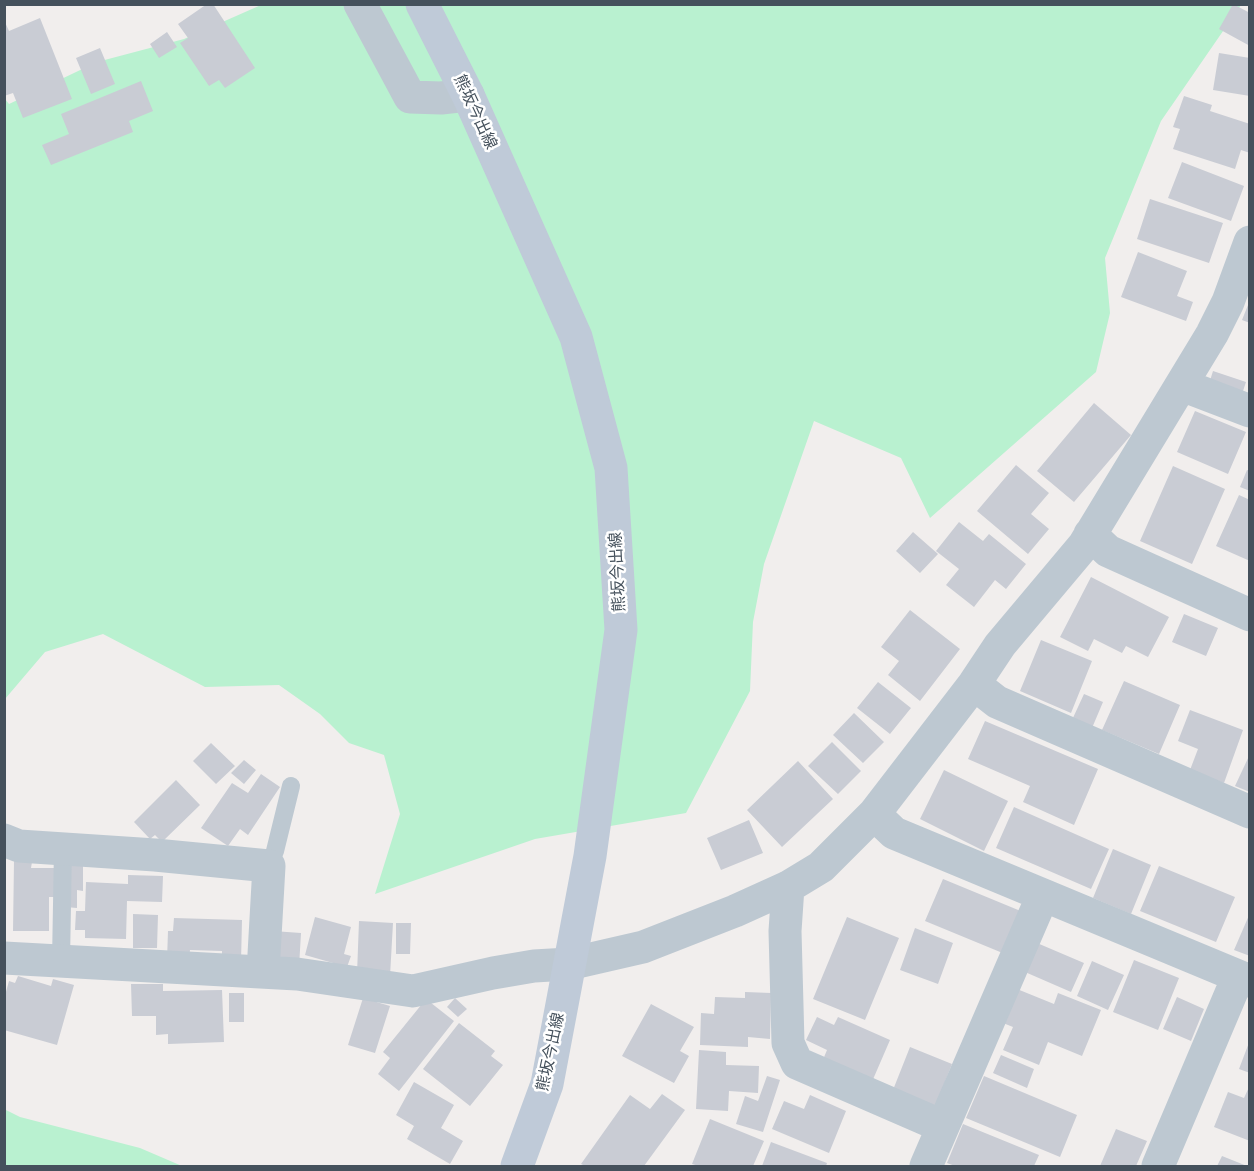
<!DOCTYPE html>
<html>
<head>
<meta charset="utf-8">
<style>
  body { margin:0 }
  #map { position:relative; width:1254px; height:1171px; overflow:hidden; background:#f1eeed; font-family:"Fira Sans Condensed",sans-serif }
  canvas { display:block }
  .frame { position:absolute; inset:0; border:6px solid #45515c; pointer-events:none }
</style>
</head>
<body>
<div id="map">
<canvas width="1254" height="1171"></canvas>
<div class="frame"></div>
</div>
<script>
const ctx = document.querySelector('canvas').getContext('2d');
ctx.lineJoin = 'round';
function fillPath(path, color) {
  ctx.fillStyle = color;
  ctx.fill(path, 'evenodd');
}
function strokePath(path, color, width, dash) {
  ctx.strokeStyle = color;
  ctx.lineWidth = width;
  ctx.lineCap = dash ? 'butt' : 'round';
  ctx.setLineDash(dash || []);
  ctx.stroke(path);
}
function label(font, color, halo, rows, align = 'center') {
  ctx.font = font + ' "Fira Sans Condensed","Noto Sans JP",sans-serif';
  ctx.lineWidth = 5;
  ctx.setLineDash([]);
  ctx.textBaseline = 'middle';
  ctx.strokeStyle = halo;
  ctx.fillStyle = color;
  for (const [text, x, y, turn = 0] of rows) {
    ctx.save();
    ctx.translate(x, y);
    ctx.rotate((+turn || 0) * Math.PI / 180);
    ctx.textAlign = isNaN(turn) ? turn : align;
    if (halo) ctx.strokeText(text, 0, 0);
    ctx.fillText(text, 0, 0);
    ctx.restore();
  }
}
fillPath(new Path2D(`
  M261,5H1241L1161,121L1105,258L1110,313L1096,372L930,518L901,458L814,421L764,564L753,622L750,691L686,813L535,839L375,894L400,814L384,755L349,743L320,714L279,685L205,687L103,634L45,652L5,699V99L9,104L97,62L184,39Z
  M4,1109L20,1117L140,1148L182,1166H5Z`), '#b9f1d0');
fillPath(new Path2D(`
  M207,4H213L255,68L225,88L219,80L209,86L180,43L188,38L178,24Z
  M1233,4L1250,13V46L1219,29Z
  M40,18L72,99L23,118L13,93L4,96V20L9,31Z
  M167,32L177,47L159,58L150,44Z
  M100,48L115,84L91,94L76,58Z
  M1219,53L1250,58V96L1213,90Z
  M141,81L153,111L129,121L133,132L51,165L42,145L69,134L61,114Z
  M1184,96L1212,105L1210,111L1250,124V153L1241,150L1235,169L1173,149L1180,129L1173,127Z
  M1182,162L1244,186L1231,221L1168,198Z
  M1150,199L1223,223L1209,263L1137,239Z
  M1138,252L1187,271L1177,296L1193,302L1186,321L1121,297Z
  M1250,300V323L1242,320Z
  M1213,371L1246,382L1241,397L1208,387Z
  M1094,403L1131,435L1074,502L1037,471Z
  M1195,411L1246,432L1228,474L1177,452Z
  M1016,465L1049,493L1031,514L1049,529L1028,554L977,511Z
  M1173,466L1225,489L1192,564L1140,541Z
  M1247,470L1250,471V491L1240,487Z
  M1239,495L1250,500V561L1216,546Z
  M959,522L983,541L989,534L1026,564L1006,589L995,580L974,607L946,585L959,569L936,551Z
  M913,532L938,554L920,573L896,551Z
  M1091,577L1169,617L1148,657L1126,646L1122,653L1094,639L1088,651L1060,637Z
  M910,610L960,649L920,701L888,675L899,661L881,647Z
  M1184,614L1218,628L1206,656L1172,642Z
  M1041,640L1092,661L1071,713L1020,691Z
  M1124,681L1180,705L1159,754L1102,730Z
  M878,682L911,708L890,734L857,708Z
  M1084,694L1103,702L1092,728L1072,720Z
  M1190,710L1243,730L1224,783L1190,770L1198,749L1178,741Z
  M854,713L884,742L863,763L833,735Z
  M985,721L1098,769L1074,825L1023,802L1030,786L968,759Z
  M832,742L861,771L838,794L808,766Z
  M211,743L235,766L216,784L193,761Z
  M1250,754V792L1235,786Z
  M244,760L256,770L244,784L231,773Z
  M798,761L833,799L782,847L747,810Z
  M944,770L1008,801L984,851L920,819Z
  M261,774L280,787L248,835L240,829L228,846L201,828L232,783L248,793Z
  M176,780L200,805L162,842L155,835L150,839L134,822Z
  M1014,807L1109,849L1091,889L996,848Z
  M749,820L763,853L721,870L707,838Z
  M1113,849L1151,865L1131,914L1093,898Z
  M14,861L32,862L31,868H57V897H49V931H13Z
  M67,866H83V891L77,890V908L65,907Z
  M1159,866L1235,897L1216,942L1140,911Z
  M128,875L163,876L162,902L127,901L126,939L85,938V930H75L76,911H85L86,882L128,884Z
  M943,879L1023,912L1005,954L925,921Z
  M1250,913V956L1234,950Z
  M133,914L158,915L157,948H133Z
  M315,917L351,927L344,954L351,956L347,967L305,955Z
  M847,917L899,938L865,1020L813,999Z
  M174,918L242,920L241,962L222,961V951L190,950L189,961L167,960L168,931H173Z
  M359,921L393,923L390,976L357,974Z
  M396,923H411L410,954H396Z
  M915,928L953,943L938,984L900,970Z
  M273,931L301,933L299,967L271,965Z
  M1037,943L1084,963L1071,992L1025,972Z
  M1134,960L1179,978L1158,1030L1113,1012Z
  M1092,961L1124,975L1108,1010L1077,996Z
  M18,976L51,986L53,979L74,985L57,1045L4,1030V999L9,981L15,983Z
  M131,984H163V991L222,990L224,1042L168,1044V1034L156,1035V1016H132Z
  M1017,989L1054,1004L1058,993L1101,1010L1082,1056L1048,1042L1039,1065L1003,1050L1013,1027L1003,1023Z
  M745,992L771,993L770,1039L748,1037V1047L700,1045L701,1013L714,1014L715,997L745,998Z
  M229,993H244V1022H229Z
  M1177,997L1204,1009L1191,1041L1163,1029Z
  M363,998L390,1006L375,1053L348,1045Z
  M455,998L467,1009L458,1017L447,1007Z
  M426,999L454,1021L399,1091L378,1074L390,1058L383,1052Z
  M651,1004L694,1027L680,1051L689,1056L674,1083L622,1056Z
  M817,1017L834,1025L838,1017L890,1040L871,1084L822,1062L827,1050L806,1040Z
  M459,1023L495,1051L491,1056L503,1065L470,1106L423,1069Z
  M1250,1040V1073L1239,1069Z
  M910,1047L952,1064L933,1112L891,1095Z
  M699,1050L726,1052V1065L759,1066L758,1093L729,1091L728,1111L696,1109Z
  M1001,1055L1034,1069L1027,1088L993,1073Z
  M767,1076L780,1080L763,1132L736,1124L745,1096L758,1101Z
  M984,1076L1077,1115L1060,1157L966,1118Z
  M414,1082L454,1105L441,1128L463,1141L450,1164L407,1139L414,1126L396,1115Z
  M1250,1085V1141L1214,1127L1228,1092L1244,1098Z
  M662,1094L685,1110L644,1166H585L581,1164L630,1095L650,1109Z
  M810,1095L846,1111L829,1153L772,1129L784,1101L804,1109Z
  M710,1119L764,1141L753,1166H699L692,1164Z
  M963,1124L1039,1155L1034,1166H955L947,1163Z
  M1116,1129L1147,1141L1136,1166H1100Z
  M771,1142L827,1163L826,1166H762Z
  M1222,1156L1247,1166H1217Z`), '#c9ccd4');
strokePath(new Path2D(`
  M269,866L275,851L291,786
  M61,961L63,848`), '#bdc8d1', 18);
strokePath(new Path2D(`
  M360,4L410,97L441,98L468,95
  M1182,385L1250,411
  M1090,534L1108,551L1250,615
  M974,684L997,702L1250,812
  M874,814L894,833L1250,981
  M4,840L19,846L155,855L269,866L263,972
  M788,887L785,931L788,1043L797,1063L942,1126
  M4,958L297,974L413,991L493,973L534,966L569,964L643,947L735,911L788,887L821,867L874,814L974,684L1000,645L1084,545L1212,334L1228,302L1250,242
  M926,1166L1043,895
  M1158,1166L1238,977`), '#bdc8d1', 33);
strokePath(new Path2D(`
  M422,4L468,95L576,337L611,468L621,630L590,856L547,1084L517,1166`), '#bfcad8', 33);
label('16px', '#45515c', '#fff', [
  ["熊坂今出線",475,112,65],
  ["熊坂今出線",618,572,-93],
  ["熊坂今出線",551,1052,-78]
]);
</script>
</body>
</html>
